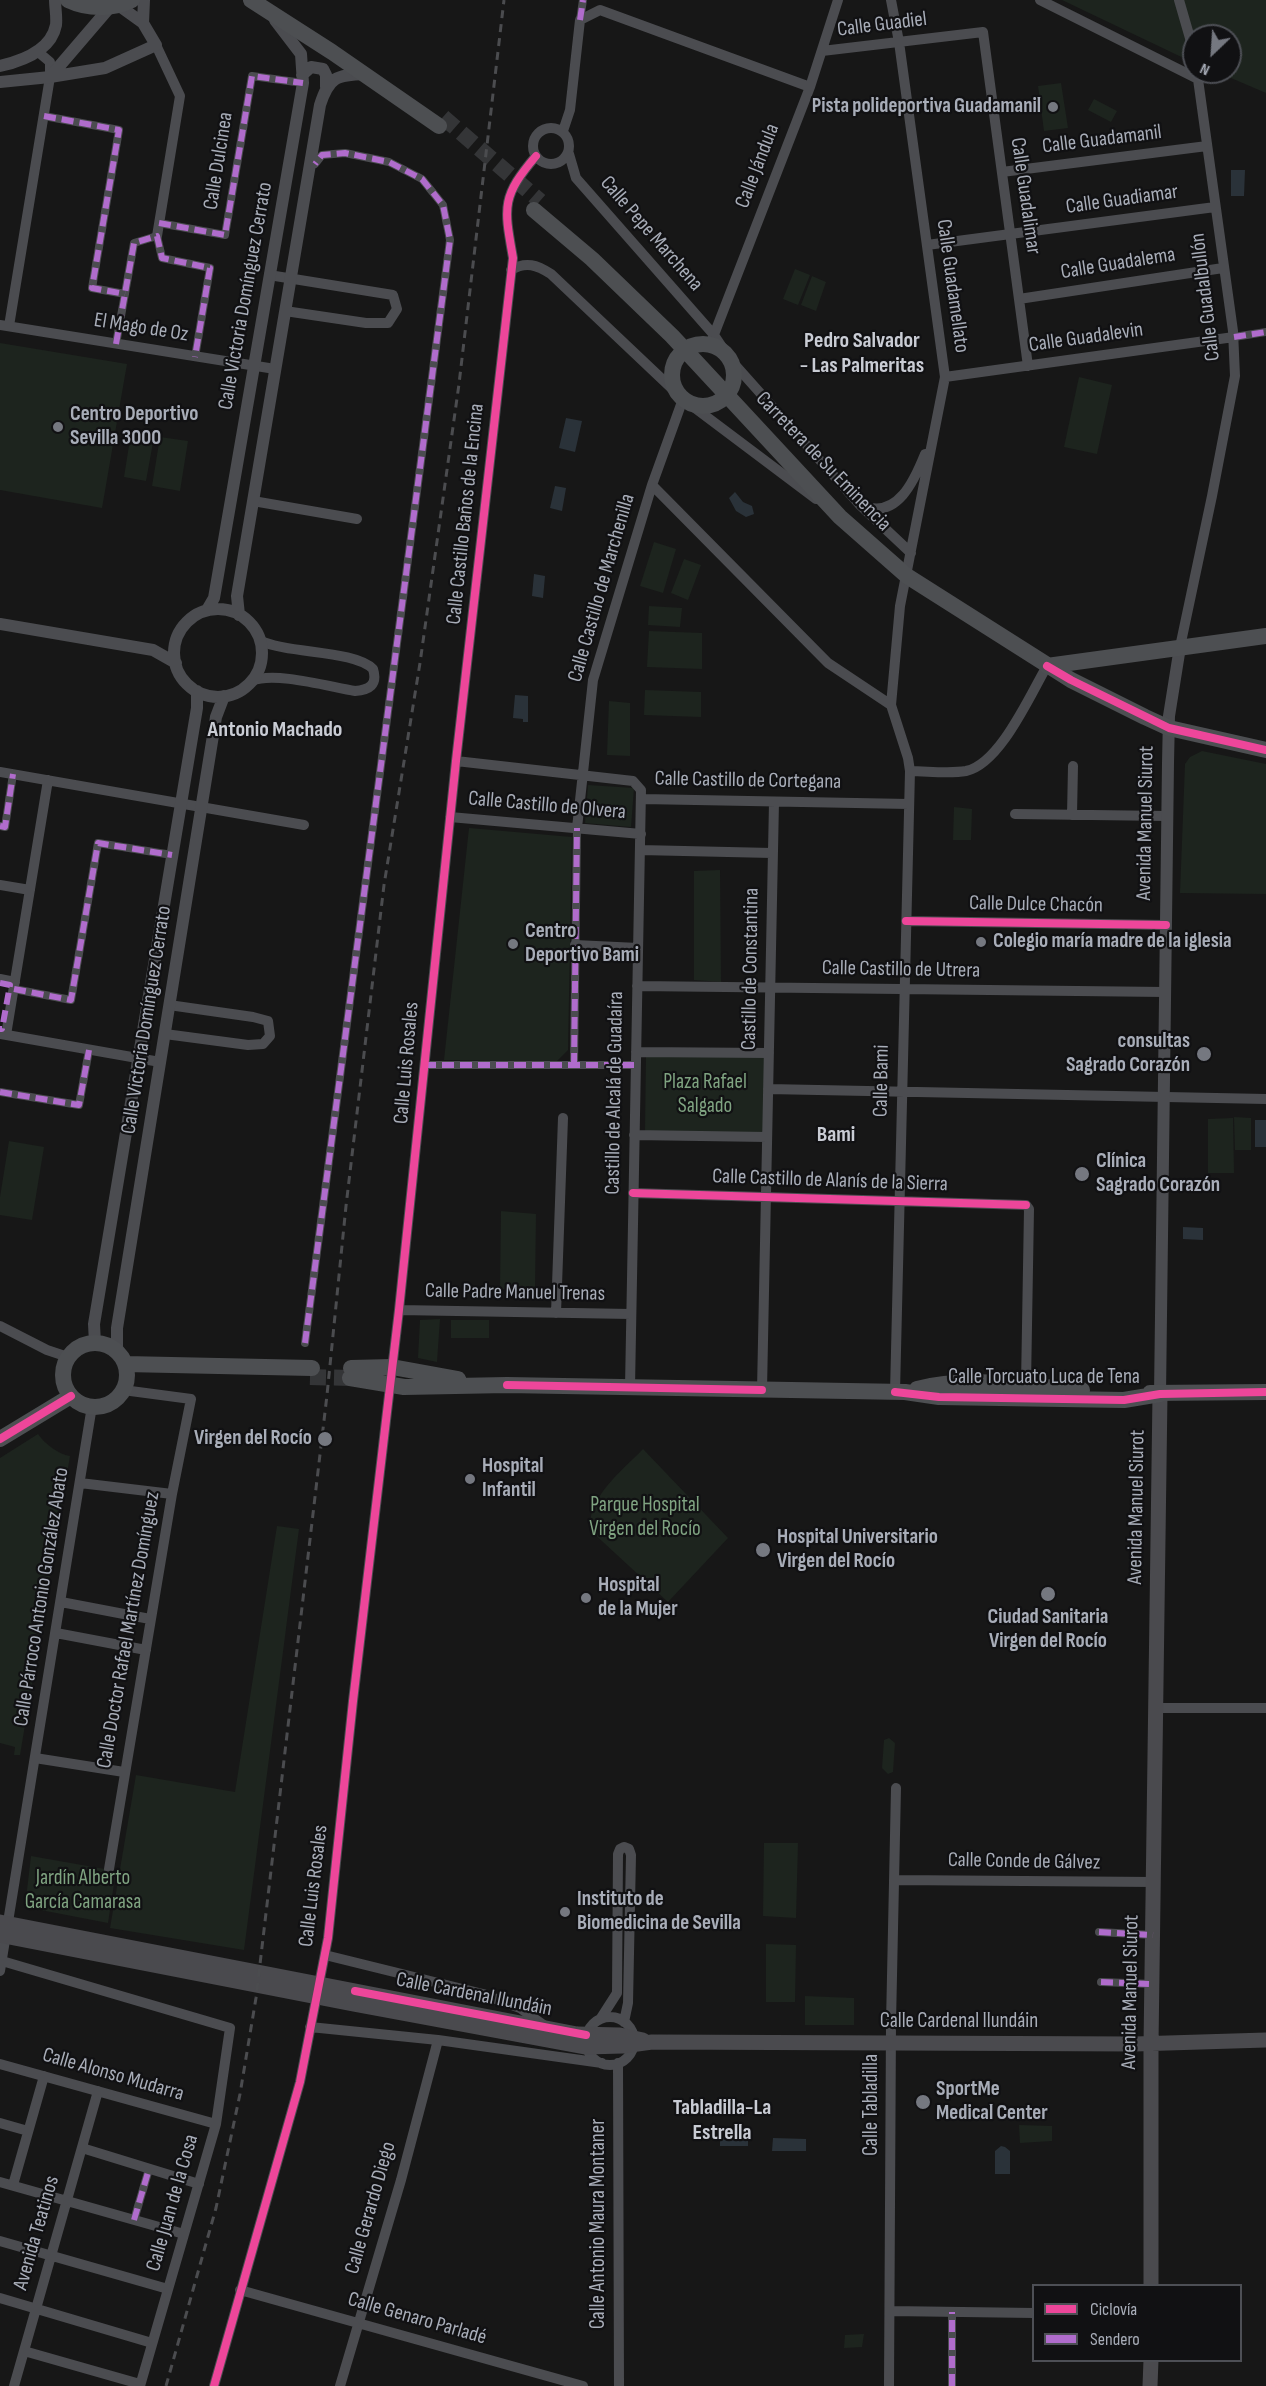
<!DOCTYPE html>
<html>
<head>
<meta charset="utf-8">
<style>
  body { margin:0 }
  #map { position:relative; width:1266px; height:2386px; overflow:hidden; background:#171717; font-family:"Sofia Sans Condensed",sans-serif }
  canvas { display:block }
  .legend { position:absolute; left:1032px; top:2284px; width:210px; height:78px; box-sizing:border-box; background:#111113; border:2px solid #4d4f55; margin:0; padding:8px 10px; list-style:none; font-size:18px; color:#a8adb8 }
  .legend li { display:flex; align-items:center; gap:12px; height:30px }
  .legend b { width:30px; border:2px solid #4d4f55 }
  .north { position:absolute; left:1182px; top:24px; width:60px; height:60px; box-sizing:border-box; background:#111113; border:2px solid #4d4f55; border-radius:50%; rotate:205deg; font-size:16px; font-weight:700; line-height:24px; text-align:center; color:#a8adb8 }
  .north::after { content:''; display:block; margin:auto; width:21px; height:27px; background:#757880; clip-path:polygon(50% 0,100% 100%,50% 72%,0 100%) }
</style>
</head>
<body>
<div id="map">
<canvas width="1266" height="2386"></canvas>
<ul class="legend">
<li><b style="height:8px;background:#ed469a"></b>Ciclovía</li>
<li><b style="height:8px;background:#b06ccc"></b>Sendero</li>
</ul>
<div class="north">N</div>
</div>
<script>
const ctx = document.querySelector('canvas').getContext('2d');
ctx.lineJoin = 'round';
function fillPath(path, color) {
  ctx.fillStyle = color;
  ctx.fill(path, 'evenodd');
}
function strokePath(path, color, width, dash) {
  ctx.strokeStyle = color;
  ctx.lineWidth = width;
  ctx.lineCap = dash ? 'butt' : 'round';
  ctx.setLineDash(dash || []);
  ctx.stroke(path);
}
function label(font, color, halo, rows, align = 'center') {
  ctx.font = font + ' "Sofia Sans Condensed",sans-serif';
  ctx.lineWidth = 4.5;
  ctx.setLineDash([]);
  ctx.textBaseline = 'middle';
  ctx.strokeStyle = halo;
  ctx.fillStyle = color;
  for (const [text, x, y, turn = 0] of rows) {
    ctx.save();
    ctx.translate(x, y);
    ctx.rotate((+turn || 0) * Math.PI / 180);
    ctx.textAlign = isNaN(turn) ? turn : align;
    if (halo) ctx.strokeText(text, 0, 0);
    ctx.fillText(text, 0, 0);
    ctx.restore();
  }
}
fillPath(new Path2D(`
  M1062,0H1266V93L1217,72H1230V36H1194V63Z
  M1061,83L1068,128L1044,131L1038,86Z
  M1094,99L1117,111L1111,122L1088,110Z
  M795,269L810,275L798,305L783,299Z
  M812,276L826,282L816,311L801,305Z
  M0,343L127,364L102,508L0,490Z
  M1079,377L1112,385L1097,454L1064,447Z
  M131,433L154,437L146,481L124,477Z
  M160,437L188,441L180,491L152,486Z
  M654,542L676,549L663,593L640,586Z
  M684,559L701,565L688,600L671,593Z
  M649,606L682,608L680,627L648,625Z
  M649,631L702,633V669L647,667Z
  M645,690L701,692V717L644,715Z
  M609,701L630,703V756L607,755Z
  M1202,751L1266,764V894L1180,893L1185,764L1190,757Z
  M588,785L634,788L631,827L585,823Z
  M954,807L972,809L971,840H953Z
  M469,828L572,837L568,1050L556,1062L444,1060Z
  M720,870L721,982L694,980V871Z
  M646,1054L765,1057L764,1136L645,1132Z
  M1234,1117L1251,1118V1150H1235Z
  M1233,1118L1234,1173H1208V1119Z
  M9,1141L44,1147L32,1220L0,1215V1197Z
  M501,1211L536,1214L535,1289H500Z
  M440,1319L437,1362L418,1358L420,1320Z
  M451,1320H489V1338H451Z
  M38,1434C45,1444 58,1454 70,1456L20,1755H14L15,1747L0,1743V1458Z
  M643,1449L728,1538L668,1602L590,1530C587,1497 622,1471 643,1449Z
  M277,1526L299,1529L244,1950L110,1928L136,1775L235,1792Z
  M889,1738L895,1743L893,1772L888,1774L882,1768L884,1740Z
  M764,1843H798L796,1918L763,1916Z
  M31,1856L116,1871L108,1923L25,1907Z
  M766,1944L796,1945L795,2002H766Z
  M805,1996L854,1998V2025H805Z
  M1019,2125L1052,2126V2141L1020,2143Z
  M864,2334L862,2347L844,2348L845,2335Z`), '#1d241e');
fillPath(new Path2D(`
  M1231,170H1245L1244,196H1231Z
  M566,418L582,421L575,452L559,448Z
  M555,486L566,488L562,511L550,508Z
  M735,492L743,502L752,506L754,514L746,517L736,511L729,498Z
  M534,574L545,576L543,598L532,596Z
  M515,695L528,696V722H523V719L513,718Z
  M1255,1120H1266V1147H1255Z
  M1183,1227L1203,1228V1240L1183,1239Z
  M720,2130L748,2131V2146H720Z
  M773,2138L806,2139V2151H772Z
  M1001,2146L1005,2147L1010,2151V2174H995V2151Z`), '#2a3239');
strokePath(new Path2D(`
  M443,117L540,201
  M310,1377L350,1378`), '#343537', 16, [16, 8]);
strokePath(new Path2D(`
  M580,20L583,0
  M44,116L119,130L92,288L125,294
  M159,223L225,235L252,76L303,83
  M1234,337L1266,332
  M116,344L134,243L157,236L162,258L210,268L195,357
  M0,826L5,827L13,774
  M14,989L71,1000L98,843L172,855
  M424,1065H636
  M574,1065L577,828
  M0,1092L79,1105L89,1050
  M305,1343L450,240L443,205L422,179L389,162L345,153L322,155L315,164
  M1099,1932L1153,1935
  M1101,1982L1152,1984
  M134,2220L149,2169
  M952,2386V2312`), '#4b4c50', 8);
strokePath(new Path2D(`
  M891,0L899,42L945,377L900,606L891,705L908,758L910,771L895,1392
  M1040,0L1198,79
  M1179,0L1194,52
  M156,45L180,96L157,236
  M822,51L983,32L1028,366
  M533 146a18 18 0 1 1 36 0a18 18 0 1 1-36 0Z
  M563,131L570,110L580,20L600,10L810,87
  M569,154L576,178L714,335L726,353
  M1002,172L1207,146
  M927,245L1215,207
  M511,270C526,261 537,265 551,274L683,399L816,499
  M269,275L393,295L397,309L388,323H366L285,311
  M1019,299L1223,268
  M0,325L275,369
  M9,326L50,77V62L37,51
  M710,345L810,87L838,0
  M729,358L859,504L911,553
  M945,377L1234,337
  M652,485L828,663L891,705
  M253,501L357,519
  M862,505C897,521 915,479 925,454
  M1180,647L1212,496L1235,376L1233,331L1197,72
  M252,681C274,671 330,687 355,691C369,690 378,685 373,669C354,650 289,654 261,641
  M456,761L633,781L641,790L630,1387
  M910,771C927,771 949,774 966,771C1000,764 1030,695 1047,666
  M0,772L304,825
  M642,799L909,804
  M1015,814L1167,816
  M1072,815L1073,766
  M450,817L641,834
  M577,828L593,680L652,485L683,399
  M640,850L772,853
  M0,885L30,890
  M906,921L1166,925
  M575,945L638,948
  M0,979L15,982
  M637,986L1165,992
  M1,1034L160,1062
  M165,1034L248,1045L263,1044L270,1036L268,1021L253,1017L169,1005
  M6,1035L48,780
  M636,1052L769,1053
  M768,1089L1266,1099
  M634,1135L767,1137
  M633,1193L1026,1205L1029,1209L1026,1384
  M399,1310L631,1314
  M556,1313L563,1118
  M0,1326L47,1350L68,1357
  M762,1390L774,802
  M80,1483L172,1494
  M61,1602L150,1619
  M56,1633L146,1650
  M1156,1708H1266
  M35,1758L124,1772
  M109,1869L172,1494L191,1399L123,1390
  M894,1880L1154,1882
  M325,1955L483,1994L520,2008L545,2026
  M2,1961L230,2028L216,2124L140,2386
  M0,1971L92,1406
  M586 2041a24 24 0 1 1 48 0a24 24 0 1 1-48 0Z
  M601,2018L617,1993L618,1854L620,1849L624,1847L629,1849L631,1855L628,2003L624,2022
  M310,2027L438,2040L602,2063
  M618,2063L619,2386
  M0,2064L216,2124
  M0,2123L28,2131
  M82,2148L199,2184
  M0,2182L184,2234
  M13,2185L44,2076
  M0,2241L168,2289
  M240,2290L583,2386
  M0,2298L152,2343
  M890,2311L1034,2313
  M24,2351L140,2384
  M14,2386L98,2091
  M214,2386L300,2082L328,1938L353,1701L399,1310L456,761L513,258C504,207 501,197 536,156
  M340,2386L401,2180L438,2040
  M889,2386L891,2023L896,1788`), '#4b4c50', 10);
strokePath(new Path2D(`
  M143,23L144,0
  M0,66C22,61 51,51 56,25C57,17 55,7 55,0
  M302,75L311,67L323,69L326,75V87
  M50,77L110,7
  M0,82L50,77L105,68L156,45L143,23L118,5
  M174 653a44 44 0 1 1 88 0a44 44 0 1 1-88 0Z
  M207,610L214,598L303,83L301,54L275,20
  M239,615L237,596L320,105C329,77 336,75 365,74
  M0,624L153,650L176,663
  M95,1343L94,1324L197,708V691
  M117,1352V1328L216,717L224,696
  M1160,1394L1168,763L1169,716L1180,647`), '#4b4c50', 12);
strokePath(new Path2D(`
  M0,1922L577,2034L620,2035L643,2040
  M0,1935L353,2004L586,2047L623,2046L652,2042L1135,2044L1266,2040
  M1151,2286V2044L1160,1394
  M1150,2386L1151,2360`), '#4a4a4e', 15);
strokePath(new Path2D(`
  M68,0C87,9 113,10 132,0
  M251,0L332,52L439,126
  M534,210L592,259L672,336L840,517L907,576L1071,680L1145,717L1169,728L1266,750
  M672 375a31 31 0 1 1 62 0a31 31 0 1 1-62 0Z
  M1047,666L1266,636
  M63 1375a32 32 0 1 1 64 0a32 32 0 1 1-64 0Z
  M125,1364L312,1368
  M351,1368L392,1367L458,1379
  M350,1378L404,1387L507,1385L905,1392L939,1397L1124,1400L1160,1394
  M917,1389C971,1375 1028,1387 1082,1390
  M1150,1393L1266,1392
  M0,1439L71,1396`), '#4d4f52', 16);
strokePath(new Path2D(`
  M166,2386L216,2208L240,2094L256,1998L327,1395L346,1206L384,885L420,663L459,384L504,0`), '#4b4c4f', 3, [8, 6]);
strokePath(new Path2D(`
  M580,20L583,0
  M44,116L119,130L92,288L125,294
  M159,223L225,235L252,76L303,83
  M1234,337L1266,332
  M116,344L134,243L157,236L162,258L210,268L195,357
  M0,826L5,827L13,774
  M0,983L10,985L2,1029H0
  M14,989L71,1000L98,843L172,855
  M424,1065H636
  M574,1065L577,828
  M0,1092L79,1105L89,1050
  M305,1343L450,240L443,205L422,179L389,162L345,153L322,155L315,164
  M1099,1932L1153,1935
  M1101,1982L1152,1984
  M134,2220L149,2169
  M952,2386V2312`), '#b06ccc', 6, [12, 6]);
strokePath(new Path2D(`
  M1047,666L1071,680L1169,728L1266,750
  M906,921L1166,925
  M633,1193L1026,1205
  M507,1385L762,1390
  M895,1392L939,1397L1124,1400L1160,1394L1266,1392
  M0,1439L71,1396
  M355,1991L586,2035
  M214,2386L300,2082L328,1938L353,1701L399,1310L456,761L513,258C504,207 501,197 536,156`), '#ed469a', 8);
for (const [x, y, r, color] of [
  [1053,107,6,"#757880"],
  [58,427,6,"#757880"],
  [981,942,6,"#757880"],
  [513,944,6,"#757880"],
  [1204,1054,8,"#757880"],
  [1082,1174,8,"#757880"],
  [325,1439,8,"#757880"],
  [470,1479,6,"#757880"],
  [763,1550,8,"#757880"],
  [1048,1594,8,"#757880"],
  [586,1598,6,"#757880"],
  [565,1912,6,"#757880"],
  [923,2102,8,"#757880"]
]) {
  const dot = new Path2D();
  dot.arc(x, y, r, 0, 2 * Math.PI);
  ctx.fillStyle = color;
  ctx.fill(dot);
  strokePath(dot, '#111113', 2);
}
label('21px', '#a8adb8', '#111113', [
  ["Calle Guadiel",882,25,-7],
  ["Calle Guadamanil",1102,140,-7],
  ["Calle Dulcinea",219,161,-81],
  ["Calle Jándula",758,166,-69],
  ["Calle Guadalimar",1025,196,82],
  ["Calle Guadiamar",1122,200,-8],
  ["Calle Pepe Marchena",651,234,49],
  ["Calle Guadalema",1118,264,-9],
  ["Calle Guadamellato",952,286,82],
  ["Calle Victoria Domínguez Cerrato",246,296,-80],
  ["Calle Guadalbullón",1206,297,-97],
  ["El Mago de Oz",141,328,9],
  ["Calle Guadalevin",1086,338,-8],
  ["Carretera de Su Eminencia",823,462,46],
  ["Calle Castillo Baños de la Encina",466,514,-84],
  ["Calle Castillo de Marchenilla",602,588,-74],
  ["Calle Castillo de Cortegana",748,781,1],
  ["Calle Castillo de Olvera",547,806,5],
  ["Avenida Manuel Siurot",1146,823,-89],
  ["Calle Dulce Chacón",1036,905,1],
  ["Castillo de Constantina",751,969,-89],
  ["Calle Castillo de Utrera",901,970,1],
  ["Calle Victoria Domínguez Cerrato",147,1020,-81],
  ["Calle Luis Rosales",407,1063,-85],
  ["Calle Bami",882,1081,-89],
  ["Castillo de Alcalá de Guadaíra",615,1093,-89],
  ["Calle Castillo de Alanís de la Sierra",830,1181,2],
  ["Calle Padre Manuel Trenas",515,1293,1],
  ["Calle Torcuato Luca de Tena",1044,1378],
  ["Avenida Manuel Siurot",1137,1507,-89],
  ["Calle Párroco Antonio González Abato",42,1597,-81],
  ["Calle Doctor Rafael Martínez Domínguez",129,1630,-80],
  ["Calle Conde de Gálvez",1024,1862,1],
  ["Calle Luis Rosales",314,1886,-83],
  ["Avenida Manuel Siurot",1131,1992,-89],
  ["Calle Cardenal Ilundáin",474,1995,11],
  ["Calle Cardenal Ilundáin",959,2022],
  ["Calle Alonso Mudarra",113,2075,16],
  ["Calle Tabladilla",872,2105,-90],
  ["Calle Juan de la Cosa",173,2203,-74],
  ["Calle Gerardo Diego",371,2208,-74],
  ["Calle Antonio Maura Montaner",599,2224,-90],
  ["Avenida Teatinos",37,2233,-74],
  ["Calle Genaro Parladé",417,2319,16]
]);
label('bold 21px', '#a8adb8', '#111113', [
  ["Pista polideportiva Guadamanil",1041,107,"right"],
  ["Centro Deportivo",70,415],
  ["Sevilla 3000",70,439],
  ["Centro",525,932],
  ["Deportivo Bami",525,956],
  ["Colegio maría madre de la iglesia",993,942],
  ["consultas",1190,1042,"right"],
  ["Sagrado Corazón",1190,1066,"right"],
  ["Clínica",1096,1162],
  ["Sagrado Corazón",1096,1186],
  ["Virgen del Rocío",312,1439,"right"],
  ["Hospital",482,1467],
  ["Infantil",482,1491],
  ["Hospital Universitario",777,1538],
  ["Virgen del Rocío",777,1562],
  ["Hospital",598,1586],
  ["de la Mujer",598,1610],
  ["Ciudad Sanitaria",1048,1618,"center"],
  ["Virgen del Rocío",1048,1642,"center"],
  ["Instituto de",577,1900],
  ["Biomedicina de Sevilla",577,1924],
  ["SportMe",936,2090],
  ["Medical Center",936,2114]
], 'left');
label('21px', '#7fa381', '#111113', [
  ["Plaza Rafael",705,1083],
  ["Salgado",705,1107],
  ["Parque Hospital",645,1506],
  ["Virgen del Rocío",645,1530],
  ["Jardín Alberto",83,1879],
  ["García Camarasa",83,1903]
]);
label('bold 22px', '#c9ccd4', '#111113', [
  ["Pedro Salvador",862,341],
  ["- Las Palmeritas",862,366],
  ["Antonio Machado",275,730],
  ["Bami",836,1135],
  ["Tabladilla-La",722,2108],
  ["Estrella",722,2133]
]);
</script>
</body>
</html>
